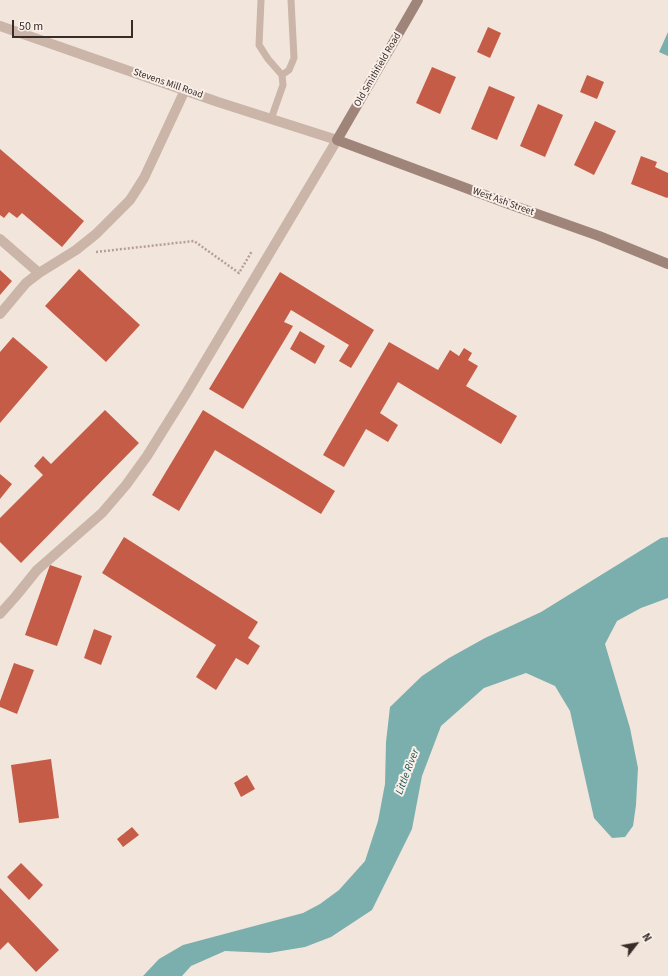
<!DOCTYPE html>
<html>
<head>
<meta charset="utf-8">
<style>
  body { margin:0 }
  #map { position:relative; width:668px; height:976px; overflow:hidden; background:#f2e6dc; font-family:"Source Sans 3",sans-serif }
  canvas { display:block }
  .north { position:absolute; left:616px; top:924px; width:40px; height:40px; -webkit-text-stroke:3px #faf0e9; paint-order:stroke; rotate:59deg; font-size:11px; font-weight:700; line-height:16px; text-align:center; color:#372c28 }
  .north::after { content:''; display:block; margin:auto; width:14px; height:18px; background:#372c28; clip-path:polygon(50% 0,100% 100%,50% 72%,0 100%) }
  .scale { position:absolute; left:12px; top:20px; width:121px; height:18px; box-sizing:border-box; border:2px solid #372c28; border-top:0; padding-left:5px; font-size:12px; line-height:14px; white-space:nowrap; color:#372c28; -webkit-text-stroke:3px #faf0e9; paint-order:stroke }
</style>
</head>
<body>
<div id="map">
<canvas width="668" height="976"></canvas>
<div class="north">N</div>
<div class="scale">50 m</div>
</div>
<script>
const ctx = document.querySelector('canvas').getContext('2d');
ctx.lineJoin = 'round';
function fillPath(path, color) {
  ctx.fillStyle = color;
  ctx.fill(path, 'evenodd');
}
function strokePath(path, color, width, dash) {
  ctx.strokeStyle = color;
  ctx.lineWidth = width;
  ctx.lineCap = dash ? 'butt' : 'round';
  ctx.setLineDash(dash || []);
  ctx.stroke(path);
}
function label(font, color, halo, rows, align = 'center') {
  ctx.font = font + ' "Source Sans 3",sans-serif';
  ctx.lineWidth = 4;
  ctx.setLineDash([]);
  ctx.textBaseline = 'middle';
  ctx.strokeStyle = halo;
  ctx.fillStyle = color;
  for (const [text, x, y, turn = 0] of rows) {
    ctx.save();
    ctx.translate(x, y);
    ctx.rotate((+turn || 0) * Math.PI / 180);
    ctx.textAlign = isNaN(turn) ? turn : align;
    if (halo) ctx.strokeText(text, 0, 0);
    ctx.fillText(text, 0, 0);
    ctx.restore();
  }
}
fillPath(new Path2D(`
  M668,32V56L659,52Z
  M668,537V598L641,608L617,621L605,644L630,728L638,768L636,805L633,826L625,837L612,838L594,818L570,711L555,686L526,673L484,688L441,726L422,776L412,829L372,910L331,937L305,947L269,953L225,951L191,966L182,976H143L159,959L183,945L303,913L320,904L339,890L365,861L378,821L385,784L386,742L390,707L422,676L449,658L485,638L541,612L661,538Z`), '#7bafad');
fillPath(new Path2D(`
  M488,27L501,33L490,58L477,52Z
  M432,67L456,77L440,114L416,103Z
  M587,75L604,82L597,99L580,92Z
  M489,86L515,97L497,140L471,129Z
  M538,104L563,115L545,157L520,146Z
  M595,121L616,131L594,175L574,165Z
  M0,149L84,221L62,247L22,213L17,218L9,212L4,218L0,215Z
  M641,156L657,162L655,167L668,173V197L667,198L631,184Z
  M79,269L140,325L106,362L45,306Z
  M0,270L12,281L0,295Z
  M280,272L374,330L351,368L339,361L349,345L291,310L284,322L293,326L243,409L209,389Z
  M300,331L325,346L315,364L290,349Z
  M13,337L48,367L0,423V352Z
  M389,342L438,370L450,350L459,356L464,348L472,353L468,360L478,366L466,386L517,416L501,444L398,382L380,413L398,425L388,442L366,429L344,467L323,455Z
  M105,410L139,443L21,563L0,542V518L43,475L34,466L43,456L51,464Z
  M203,410L335,491L321,514L215,450L179,511L152,495Z
  M0,474L12,484L0,499Z
  M124,537L258,622L248,638L260,646L248,665L236,658L216,690L196,677L216,645L102,573Z
  M50,565L82,576L57,646L25,635Z
  M94,629L112,636L101,665L84,658Z
  M14,663L34,670L17,714L0,707V701Z
  M51,759L59,818L19,823L11,765Z
  M247,775L255,789L241,797L234,783Z
  M132,827L139,835L123,847L117,839Z
  M21,863L43,885L29,900L7,877Z
  M0,888L59,950L36,972L8,942L0,950Z`), '#c55c47');
strokePath(new Path2D(`
  M96,252L194,241L239,273L252,251`), '#b69f92', 2.5, [2, 2]);
strokePath(new Path2D(`
  M261,0L259,45L268,59L282,75L289,70L294,58L291,0
  M271,119L283,85L282,75`), '#cab5a8', 7);
strokePath(new Path2D(`
  M0,239L39,273
  M0,314L26,283L39,273L76,250L96,234L130,200L144,178L185,90
  M0,614L16,596L37,570L102,513L126,485L147,456L187,392L337,140`), '#cab5a8', 10);
strokePath(new Path2D(`
  M0,26L218,102L337,140`), '#cab5a8', 10);
strokePath(new Path2D(`
  M418,0L337,140L506,203L599,236L668,264`), '#9e8479', 10);
label('10px', '#372c28', '#faf0e9', [
  ["Old Smithfield Road",378,70,-60],
  ["Stevens Mill Road",168,84,19],
  ["West Ash Street",503,202,20]
]);
label('italic 11px', '#1e5858', '#faf0e9', [
  ["Little River",408,772,-69]
]);
</script>
</body>
</html>
